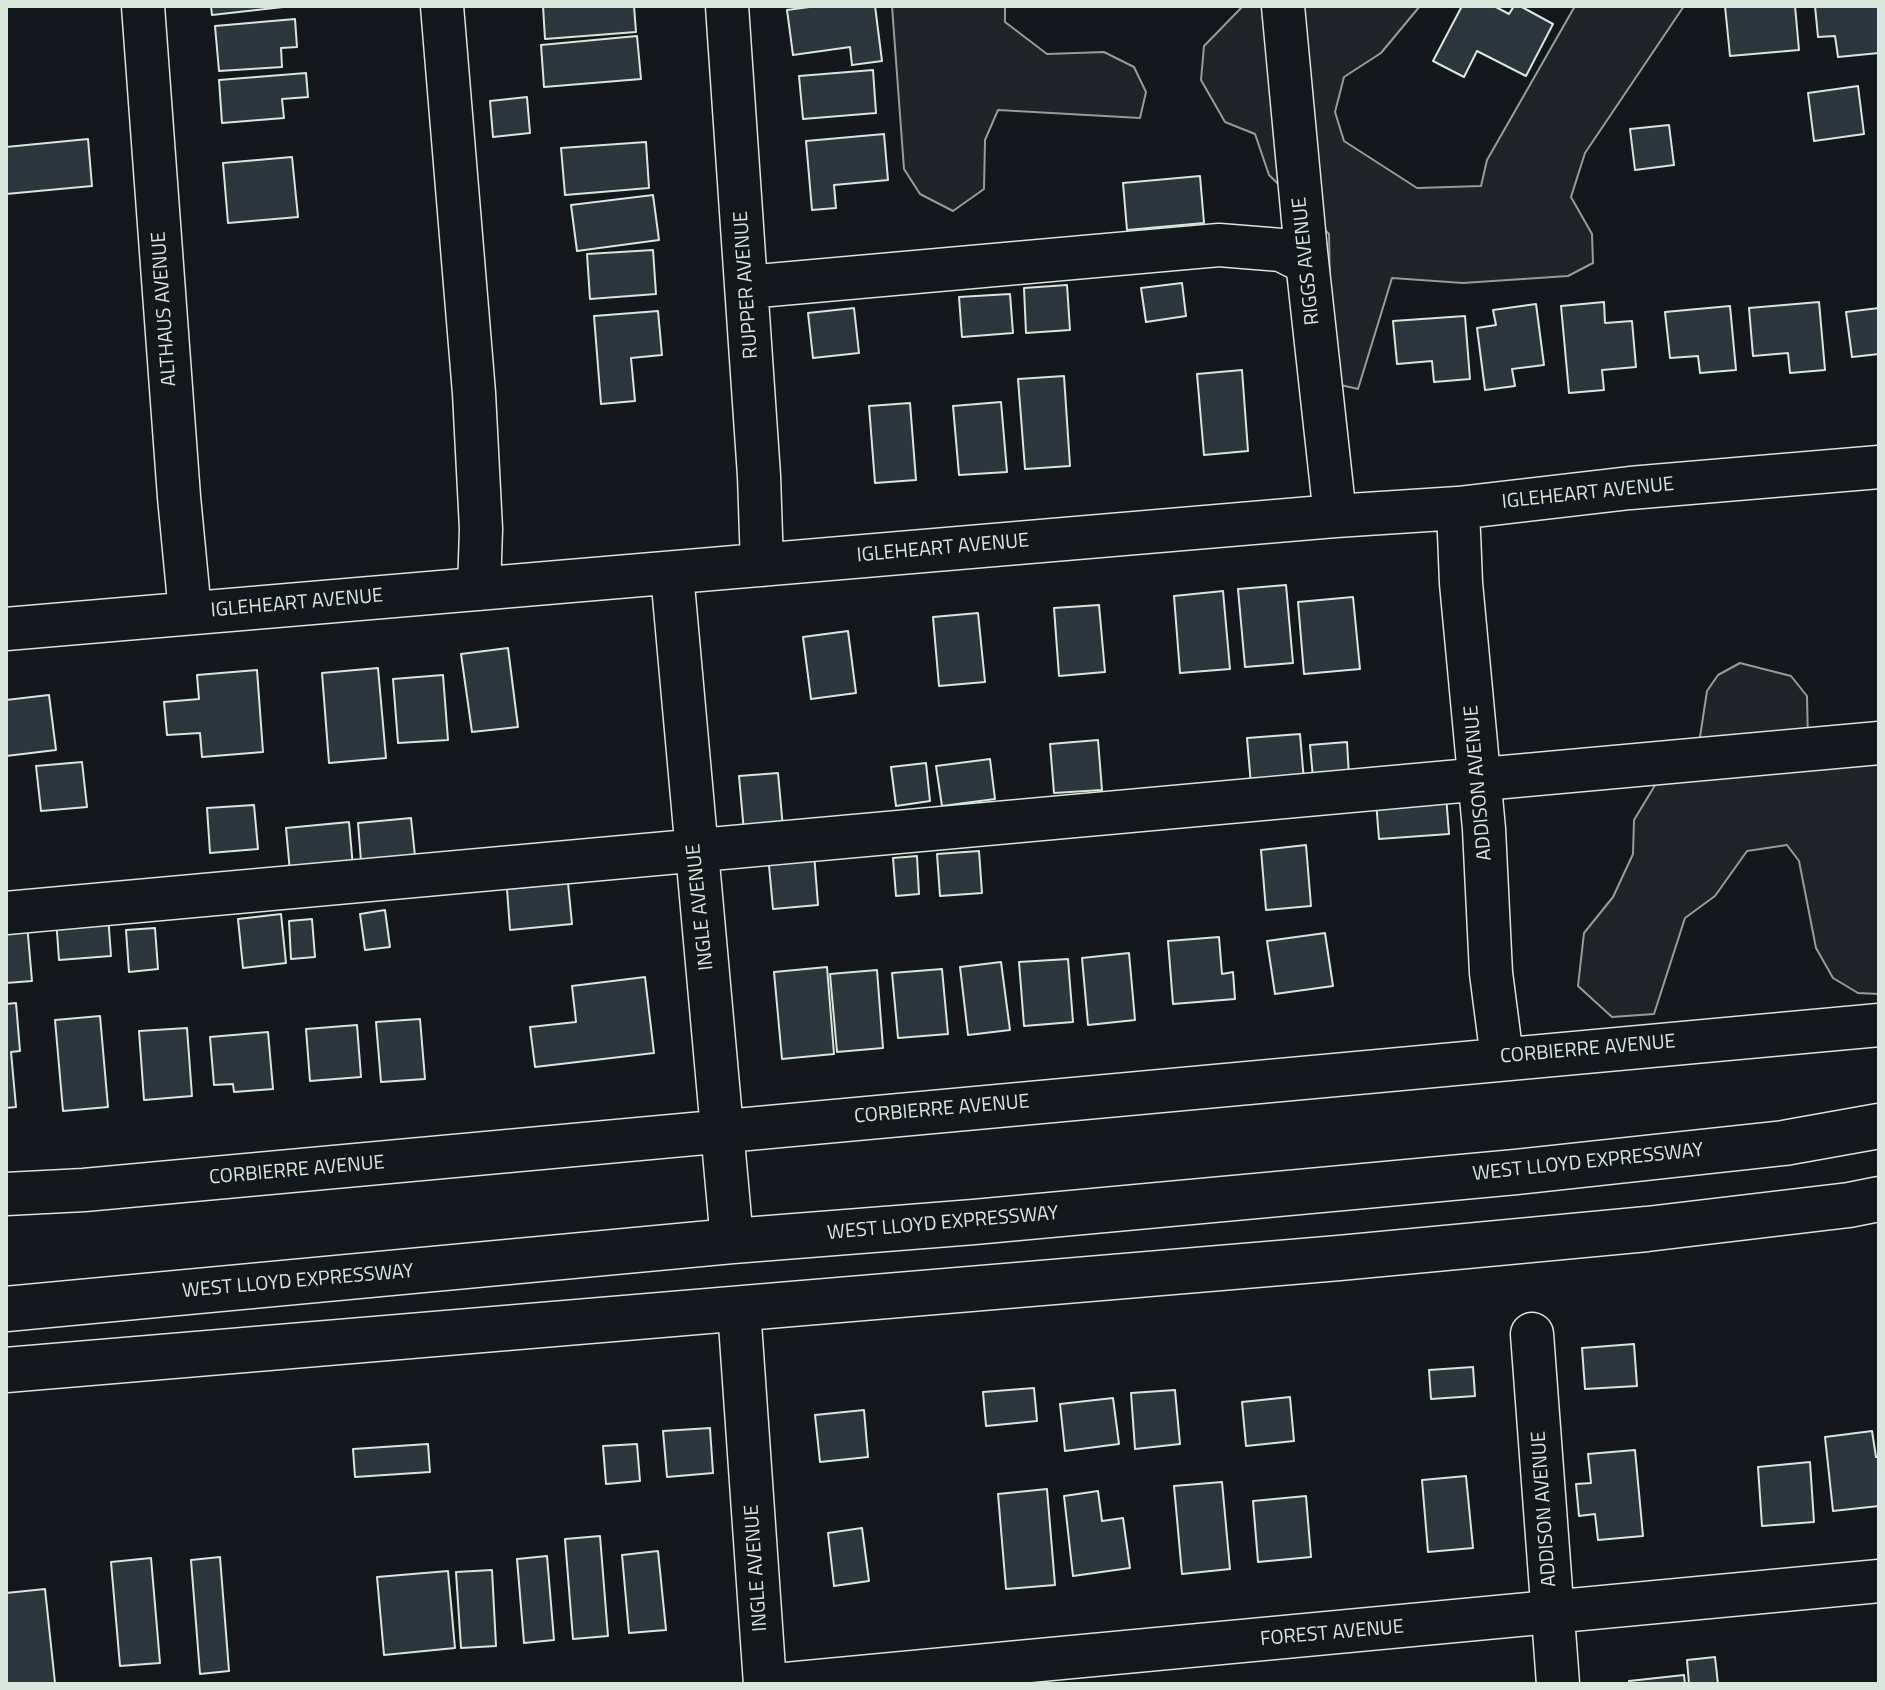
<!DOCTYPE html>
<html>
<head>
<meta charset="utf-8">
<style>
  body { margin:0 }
  #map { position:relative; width:1885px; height:1690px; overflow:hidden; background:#14181c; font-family:"Titillium Web",sans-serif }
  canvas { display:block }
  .frame { position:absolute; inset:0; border:8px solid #d8e6dc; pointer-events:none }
</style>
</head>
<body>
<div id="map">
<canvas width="1885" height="1690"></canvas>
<div class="frame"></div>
</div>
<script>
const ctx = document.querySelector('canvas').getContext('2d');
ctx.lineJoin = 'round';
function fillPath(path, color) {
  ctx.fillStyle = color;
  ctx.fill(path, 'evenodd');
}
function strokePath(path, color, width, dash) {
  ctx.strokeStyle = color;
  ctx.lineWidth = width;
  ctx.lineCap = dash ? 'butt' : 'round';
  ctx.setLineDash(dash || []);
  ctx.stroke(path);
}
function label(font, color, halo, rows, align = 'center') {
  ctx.font = font + ' "Titillium Web",sans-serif';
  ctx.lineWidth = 6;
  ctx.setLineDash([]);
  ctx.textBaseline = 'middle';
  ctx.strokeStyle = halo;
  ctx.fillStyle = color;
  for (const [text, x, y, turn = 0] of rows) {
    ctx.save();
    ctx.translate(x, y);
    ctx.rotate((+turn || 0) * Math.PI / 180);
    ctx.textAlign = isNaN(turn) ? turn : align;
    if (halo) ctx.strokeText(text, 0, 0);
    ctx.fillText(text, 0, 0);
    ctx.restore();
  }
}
const green = new Path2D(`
  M892,6H1005V22L1047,54L1104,52L1134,67L1146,92L1140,118L998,110L985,140L984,189L953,211L920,194L904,169Z
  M1243,6H1420L1381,53L1344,77L1335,112L1344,141L1417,188L1481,186L1487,160L1575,6H1684L1585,153L1571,197L1592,234L1593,263L1568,276L1463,283L1392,278L1358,389L1332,383L1329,234L1269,175L1255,134L1225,122L1201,80L1204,46Z
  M1740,663L1791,676L1807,696L1808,742L1841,768L1879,721V994L1858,993L1833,978L1816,948L1799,861L1787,845L1747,851L1715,896L1685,918L1654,1014L1612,1017L1578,986L1584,933L1613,897L1633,854L1634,820L1657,782L1696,763L1707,691L1718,675Z`);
fillPath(green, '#202428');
strokePath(green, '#939e99', 2);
const building = new Path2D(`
  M211,6H292L212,15Z
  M543,6H634L636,32L545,39Z
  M817,6H875L882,61L852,65L850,47L793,55L787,10Z
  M1462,6H1494L1509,14L1514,6H1520L1553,24L1526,76L1477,51L1464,77L1433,61Z
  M1725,6H1795L1799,50L1730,56Z
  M1815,6H1879V53L1838,57L1835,36L1818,37Z
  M295,19L297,47L281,48L282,67L219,71L215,26Z
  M637,36L641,79L544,87L541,45Z
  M873,70L876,113L803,119L799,76Z
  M306,73L308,97L282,99L284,118L222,123L219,80Z
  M1858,86L1864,134L1814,141L1808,93Z
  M527,97L530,133L493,137L490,101Z
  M1669,125L1674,165L1635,170L1630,129Z
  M884,134L888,180L834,185L836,208L812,210L806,141Z
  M88,139L92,186L6,194V147Z
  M646,142L649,188L565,195L561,148Z
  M292,157L298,217L228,223L223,163Z
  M1200,176L1204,223L1127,230L1123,183Z
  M653,195L659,240L577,251L571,205Z
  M653,250L656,294L590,299L587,254Z
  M1182,283L1186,316L1146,322L1141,288Z
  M1067,285L1070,330L1026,333L1024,288Z
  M1010,294L1013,333L962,337L959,297Z
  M1604,302L1605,323L1632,321L1636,367L1602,370L1604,390L1569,393L1561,306Z
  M1819,302L1825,370L1790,373L1788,353L1753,356L1749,308Z
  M1536,304L1544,365L1512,369L1515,386L1485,390L1477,328L1496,325L1493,310Z
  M1730,306L1736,370L1700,373L1698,356L1670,358L1665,312Z
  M854,308L859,353L813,358L808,313Z
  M1879,308V354L1852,357L1846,312Z
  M658,311L662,355L631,358L635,401L601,404L594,316Z
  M1465,316L1470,379L1434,382L1432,361L1397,364L1393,321Z
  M1242,370L1248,451L1204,455L1197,374Z
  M1064,376L1070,466L1025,469L1018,379Z
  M1001,402L1007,472L959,475L953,406Z
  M910,403L916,480L875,483L869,406Z
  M1286,585L1293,663L1245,667L1238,589Z
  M1223,591L1230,669L1180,673L1174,596Z
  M1353,597L1360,669L1304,674L1298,602Z
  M1099,605L1105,672L1059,676L1054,608Z
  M978,613L985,682L939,686L933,617Z
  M848,631L856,693L811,699L803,637Z
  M508,648L518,727L472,732L461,654Z
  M378,668L386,758L329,763L322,673Z
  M257,670L263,752L202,757L200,733L167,735L164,702L199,699L197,675Z
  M443,675L448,740L398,743L393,679Z
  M49,695L56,750L6,756V700Z
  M1300,734L1304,781L1251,785L1247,738Z
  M1098,740L1102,790L1054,793L1050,744Z
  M1347,742L1349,776L1313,778L1310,745Z
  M990,759L995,799L942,806L936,766Z
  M82,762L87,807L41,811L36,766Z
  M926,763L930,801L896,806L891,767Z
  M778,773L783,828L744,832L739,776Z
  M1446,795L1449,834L1379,839L1376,801Z
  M254,805L258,849L210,853L207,808Z
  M411,818L415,856L361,861L358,823Z
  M349,822L353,867L290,872L286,828Z
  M1306,845L1311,906L1266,910L1261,850Z
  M979,851L982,893L940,896L937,854Z
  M814,853L818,905L773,909L768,855Z
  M917,856L919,894L896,896L893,858Z
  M568,883L572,924L510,930L507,889Z
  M385,910L390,947L365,950L360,914Z
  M281,914L286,963L243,968L238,919Z
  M108,915L111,956L59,960L56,918Z
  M312,919L315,957L291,959L289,921Z
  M27,924L32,981L6,983V926Z
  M155,928L158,969L129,972L126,930Z
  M1325,933L1333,986L1275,994L1267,941Z
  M1219,937L1222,974L1233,972L1235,999L1173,1004L1168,941Z
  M1129,953L1135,1020L1088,1025L1082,958Z
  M1068,959L1073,1022L1024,1026L1019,962Z
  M1001,962L1010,1030L968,1035L960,967Z
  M827,967L834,1054L782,1059L774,972Z
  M942,969L948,1034L898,1038L892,973Z
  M877,970L883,1048L837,1052L830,974Z
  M645,977L654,1053L535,1067L530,1027L576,1022L572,986Z
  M16,1003L20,1051L11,1052L16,1107L6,1108V1004Z
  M100,1016L108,1107L63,1111L55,1020Z
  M420,1019L425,1079L381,1082L376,1022Z
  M357,1025L361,1077L310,1081L306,1029Z
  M187,1028L192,1096L144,1100L139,1031Z
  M268,1032L273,1089L234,1092L233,1084L214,1085L210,1037Z
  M1634,1344L1637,1386L1585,1389L1582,1348Z
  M1473,1367L1475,1396L1431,1399L1429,1370Z
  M1034,1388L1037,1421L986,1426L983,1392Z
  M1175,1390L1180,1444L1135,1449L1131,1393Z
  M1290,1397L1294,1441L1246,1446L1242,1402Z
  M1113,1398L1119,1444L1065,1451L1060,1404Z
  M864,1410L868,1457L820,1462L815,1415Z
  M710,1428L713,1473L667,1477L663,1431Z
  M1872,1431L1876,1457H1879V1506L1833,1511L1825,1437Z
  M428,1444L430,1472L355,1477L353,1449Z
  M637,1444L640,1481L606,1484L603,1446Z
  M1635,1450L1643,1536L1598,1540L1595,1514L1579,1516L1576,1484L1591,1483L1588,1454Z
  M1810,1462L1814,1522L1762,1526L1758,1467Z
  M1466,1476L1473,1548L1428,1552L1422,1480Z
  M1222,1482L1230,1569L1182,1574L1174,1486Z
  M1047,1489L1055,1585L1006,1589L998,1494Z
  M1098,1491L1102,1521L1123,1518L1130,1568L1073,1576L1064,1496Z
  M1306,1496L1311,1557L1258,1562L1253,1501Z
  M862,1528L869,1581L834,1586L828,1533Z
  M600,1536L608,1636L573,1639L565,1539Z
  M658,1551L666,1630L629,1633L622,1555Z
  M547,1556L554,1640L524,1643L517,1559Z
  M220,1557L229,1671L200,1674L191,1560Z
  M151,1558L160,1663L120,1666L111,1562Z
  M492,1570L496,1646L461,1648L456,1572Z
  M448,1571L455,1648L384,1655L377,1577Z
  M45,1589L55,1683L6,1684V1593Z
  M1715,1657L1718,1684H1689L1687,1660Z
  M1684,1675L1685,1684H1629V1681Z`);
fillPath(building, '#2c363c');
strokePath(building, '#d8e6dc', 2);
const minor = new Path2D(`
  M143,6L179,497L190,612
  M442,6L474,393L481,529L479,589
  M727,6L759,476L762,565
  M1283,6L1306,252L1335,516
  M747,287L1219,245L1281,250L1307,263
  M1458,508L1461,583L1484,829L1491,973L1502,1058
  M672,574L732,1241
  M6,629L1335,516L1458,508L1630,488L1879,467
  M6,913L1879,743
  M6,1194L84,1190L1879,1025
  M739,1309L765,1684
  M1532,1334L1558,1684
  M786,1684L1879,1581`);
const highway = new Path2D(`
  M6,1309L732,1241L974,1222L1516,1172L1784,1143L1879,1126
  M6,1370L1339,1258L1647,1229L1849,1205L1879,1199`);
strokePath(minor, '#d8e6dc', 45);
strokePath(highway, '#d8e6dc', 47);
strokePath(minor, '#14181c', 42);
strokePath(highway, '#14181c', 44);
label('20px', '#d8e6dc', '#14181c', [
  ["RIGGS AVENUE",1307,261,-96],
  ["RUPPER AVENUE",747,285,-94],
  ["ALTHAUS AVENUE",165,309,-94],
  ["IGLEHEART AVENUE",1588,494,-6],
  ["IGLEHEART AVENUE",943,549,-5],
  ["IGLEHEART AVENUE",297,604,-5],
  ["ADDISON AVENUE",1479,783,-95],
  ["INGLE AVENUE",701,907,-96],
  ["CORBIERRE AVENUE",1588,1050,-5],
  ["CORBIERRE AVENUE",942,1110,-5],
  ["WEST LLOYD EXPRESSWAY",1588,1163,-6],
  ["CORBIERRE AVENUE",297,1171,-5],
  ["WEST LLOYD EXPRESSWAY",943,1224,-5],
  ["WEST LLOYD EXPRESSWAY",298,1282,-5],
  ["ADDISON AVENUE",1545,1509,-94],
  ["INGLE AVENUE",757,1568,-94],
  ["FOREST AVENUE",1332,1634,-5]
]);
</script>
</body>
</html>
